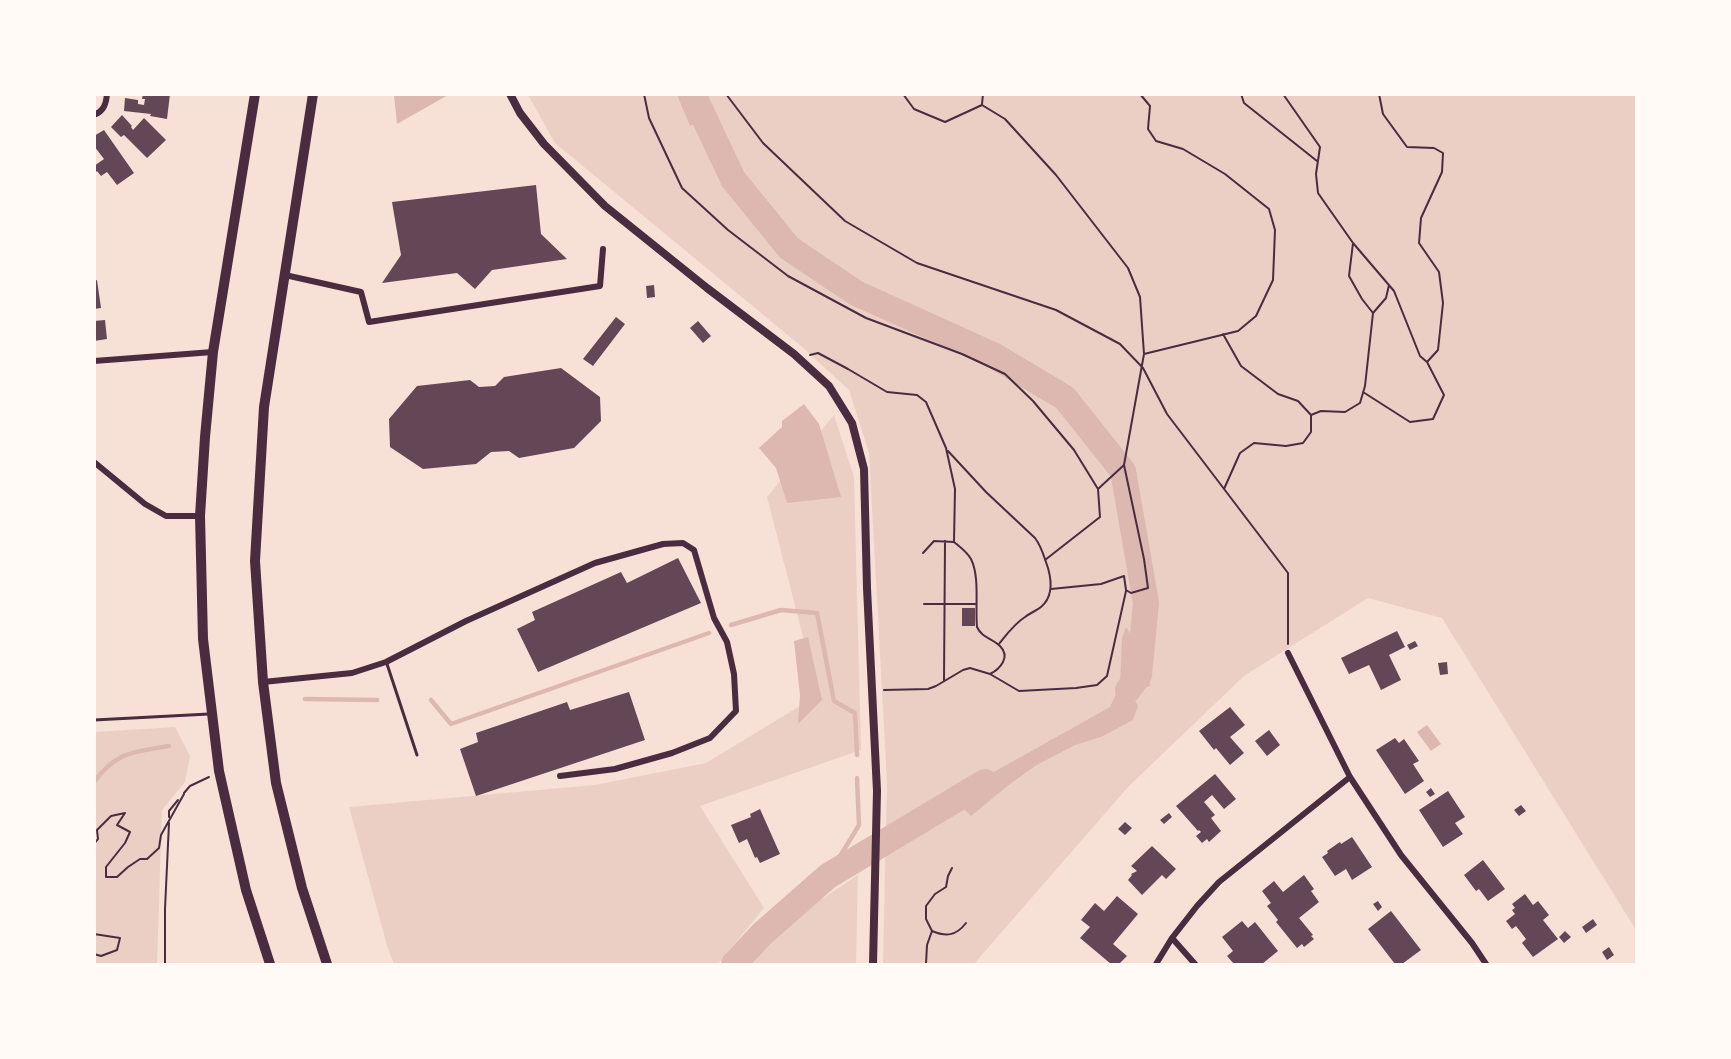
<!DOCTYPE html>
<html>
<head>
<meta charset="utf-8">
<style>
  body { margin:0 }
  #map { position:relative; width:1731px; height:1059px; overflow:hidden; background:#f7e1d7; font-family:"Exo 2",sans-serif }
  canvas { display:block }
  .frame { position:absolute; inset:0; border:96px solid #fffaf5; pointer-events:none }
</style>
</head>
<body>
<div id="map">
<canvas width="1731" height="1059"></canvas>
<div class="frame"></div>
</div>
<script>
const ctx = document.querySelector('canvas').getContext('2d');
ctx.lineJoin = 'round';
function fillPath(path, color) {
  ctx.fillStyle = color;
  ctx.fill(path, 'evenodd');
}
function strokePath(path, color, width, dash) {
  ctx.strokeStyle = color;
  ctx.lineWidth = width;
  ctx.lineCap = dash ? 'butt' : 'round';
  ctx.setLineDash(dash || []);
  ctx.stroke(path);
}
fillPath(new Path2D(`
  M528,95H1636V930L1442,618L1368,598L1244,676L1128,787L974,964H883L887,782L869,453L849,390L801,346L555,143Z
  M834,415L854,477L861,750L700,806L764,908L718,964H394L388,949L349,807L595,785L706,763L818,695L767,497Z
  M175,727L190,756L185,782L162,810L157,964H95V732Z
  M858,875L856,964H742L813,905Z`), '#ebcfc5');
fillPath(new Path2D(`
  M394,95V94L448,95L397,124Z
  M677,95H705L712,118L690,126Z
  M804,404L819,424L841,497L787,503L776,468L759,448L782,427V421Z
  M1126,627L1131,635L1133,648L1149,671L1150,686L1140,690L1133,697L1138,706L1133,720L1101,737L1075,745L1035,766L1010,784L971,816L951,796L1110,707L1120,685L1122,638Z
  M808,637L822,700L798,724L800,695L794,641Z
  M1427,725L1441,744L1431,751L1417,732Z`), '#dcb8b0');
strokePath(new Path2D(`
  M731,625L781,610L817,613L834,701L855,713L857,755
  M305,699L377,700
  M431,700L451,724L709,633
  M94,782C117,751 134,752 169,746
  M828,876L859,825L857,778`), '#dcb8b0', 4.5);
strokePath(new Path2D(`
  M693,94L733,179L789,248L856,293L993,355L1065,398L1123,471L1146,603L1139,675L1128,690
  M734,964L762,934L828,876L985,782`), '#dcb8b0', 26);
fillPath(new Path2D(`
  M143,94H170L167,119L150,116L151,114L124,111L125,98L138,100V104L144,105L145,99H142Z
  M122,115L132,126L131,127L133,130L144,118L166,140L147,158L124,135L121,137L111,127Z
  M104,130L134,173L117,185L107,172L101,176L97,171L96,172L94,170V166L104,159L94,146V136Z
  M536,185L541,234L567,259L492,270L475,289L457,273L382,283L401,255L392,202Z
  M97,280L101,308L94,309V281Z
  M654,285L655,297L647,298L646,286Z
  M616,317L625,324L593,366L583,359Z
  M105,320L107,339L94,341V321Z
  M698,321L711,336L703,343L690,328Z
  M561,368L600,397L601,421L574,448L519,458L509,451L491,452L476,464L423,469L390,447L389,419L417,386L470,380L479,387L495,386L504,377Z
  M678,558L701,603L538,672L517,629L535,620L532,612L621,572L627,583Z
  M962,608H975V626H962Z
  M1397,631L1405,647L1389,655L1401,680L1381,690L1369,665L1349,674L1341,658Z
  M1415,641L1418,646L1410,650L1407,645Z
  M1447,662L1448,674L1440,675L1438,663Z
  M629,692L645,740L476,796L460,749L478,742L476,733L567,702L570,710Z
  M1230,707L1245,725L1230,737L1244,753L1230,765L1216,748L1214,750L1199,731Z
  M1269,730L1280,745L1267,756L1255,741Z
  M1395,738L1399,743L1404,739L1419,761L1413,764L1424,781L1405,794L1376,750Z
  M1215,774L1236,799L1224,809L1212,795L1204,802L1215,815L1211,818L1221,831L1209,842L1207,839L1202,843L1196,836L1201,832L1199,830L1198,831L1176,806Z
  M1431,788L1435,794L1430,797L1426,792Z
  M1448,791L1465,817L1455,823L1463,834L1443,847L1419,810Z
  M1521,805L1526,811L1519,816L1514,810Z
  M760,809L780,854L760,863L757,857L755,858L747,839L739,843L731,825L751,817L750,814Z
  M1169,813L1172,817L1164,824L1160,820Z
  M1125,822L1132,828L1125,835L1118,829Z
  M1352,837L1372,867L1352,880L1346,869L1335,876L1322,857L1328,853L1327,851L1337,844L1340,842L1341,844Z
  M1152,846L1176,869L1166,879L1162,875L1142,895L1128,880L1132,875L1131,874L1137,871L1131,866Z
  M1483,860L1505,889L1488,901L1479,889L1476,891L1464,875Z
  M1304,875L1314,889L1311,891L1319,902L1299,918L1313,935L1311,936L1314,939L1304,947L1302,944L1297,948L1276,922L1278,920L1267,906L1271,903L1262,891L1274,881L1283,892Z
  M1525,894L1533,905L1538,901L1549,915L1543,920L1558,939L1533,957L1522,943L1526,939L1516,926L1512,929L1506,921L1515,914L1512,910L1515,908L1512,904Z
  M1117,896L1138,914L1113,944L1127,956L1119,964H1111L1080,938L1090,927L1081,920L1095,903L1104,911Z
  M1378,901L1382,907L1378,911L1373,904Z
  M1391,911L1421,950L1402,964H1395L1368,929Z
  M1593,919L1597,925L1586,933L1582,927Z
  M1242,921L1248,928L1255,922L1278,951L1262,964H1234L1227,956L1233,951L1222,937Z
  M1565,931L1571,937L1564,943L1559,937Z
  M1609,947L1614,955L1607,960L1602,952Z`), '#644757');
strokePath(new Path2D(`
  M644,94L649,118L682,188L728,230L788,276L866,318L962,354L1005,374L1033,401L1074,450L1098,489L1100,517L1045,560
  M726,94L763,143L845,221L917,263L1056,310L1120,344L1143,368L1167,414L1288,573V644
  M903,94L914,109L945,122L982,105L1005,119L1056,175L1128,268L1140,297L1144,354L1124,465L1144,559L1148,588L1131,593L1126,590L1124,576L1101,584L1051,589
  M1140,94L1150,106L1148,129L1156,141L1183,149L1225,174L1269,209L1275,230L1273,280L1256,316L1238,331L1144,354
  M1241,94L1244,103L1317,161
  M982,104L983,94
  M1353,243L1394,291L1420,356L1427,362L1438,350L1443,303L1439,272L1419,243L1421,218L1442,172L1443,153L1434,148L1407,147L1383,114L1379,94
  M1373,313L1386,298L1389,285
  M1223,334L1241,366L1278,394L1298,401L1311,415
  M810,355L818,353L848,369L887,392L917,395L926,402L946,448L955,489L954,541
  M1363,392L1410,422L1433,419L1444,395L1427,362
  M948,451L986,492L1035,538C1042,547 1044,557 1048,568C1052,582 1053,597 1041,607C1036,611 1030,613 1025,617C1014,624 1007,634 999,644
  M1098,489L1124,465
  M1224,489L1240,453L1254,443L1286,446L1303,443L1311,432V415L1321,411L1345,412L1360,403L1365,386L1373,313L1362,299L1349,276L1353,243L1318,193L1316,174L1320,147L1283,94
  M924,604H975
  M990,674L1019,691L1076,688L1097,685L1107,676L1126,591
  M944,681L945,541
  M884,690L928,689L936,686L963,670L970,668L990,674C1000,669 1011,657 1000,646C992,638 982,638 977,627C975,607 980,577 971,559C967,552 960,547 954,542L934,541L923,553
  M184,793L190,786L209,777
  M169,817V811L178,800
  M94,844L98,839L97,830L111,816L125,813L117,825L130,832L125,843L106,867V877H117L128,867L140,859H147L159,848L161,835L184,794
  M932,931C946,937 956,936 966,923
  M94,934L120,938L117,950L101,956L94,954
  M165,964V909L169,823
  M926,964L927,945L932,931L926,919V906L935,894L946,887L948,876L952,868`), '#4a2c40', 2);
strokePath(new Path2D(`
  M387,664L417,755
  M94,720L209,714`), '#4a2c40', 3);
strokePath(new Path2D(`
  M94,115C104,111 106,104 107,94
  M285,275L361,292L369,322L600,286L603,249
  M94,361L213,352
  M94,462L145,504L166,516H200
  M1288,653L1350,777L1401,855L1472,943L1486,964
  M263,682L352,673L386,662L466,621L595,563L663,544L683,543L694,550L714,618L727,642L734,674L736,711L710,738L672,753L615,769L560,776
  M1172,938L1195,964
  M1156,964L1172,938L1197,906L1219,882L1350,777`), '#4a2c40', 6);
strokePath(new Path2D(`
  M510,94L520,113L544,144L605,206L707,288L794,354L829,386L852,423L864,469L867,588L877,791L873,964`), '#4a2c40', 8);
strokePath(new Path2D(`
  M255,94L213,352L205,437L200,516L203,639L219,771L246,890L270,964
  M313,94L264,407L255,561L263,682L276,783L302,888L327,964`), '#4a2c40', 10);
</script>
</body>
</html>
